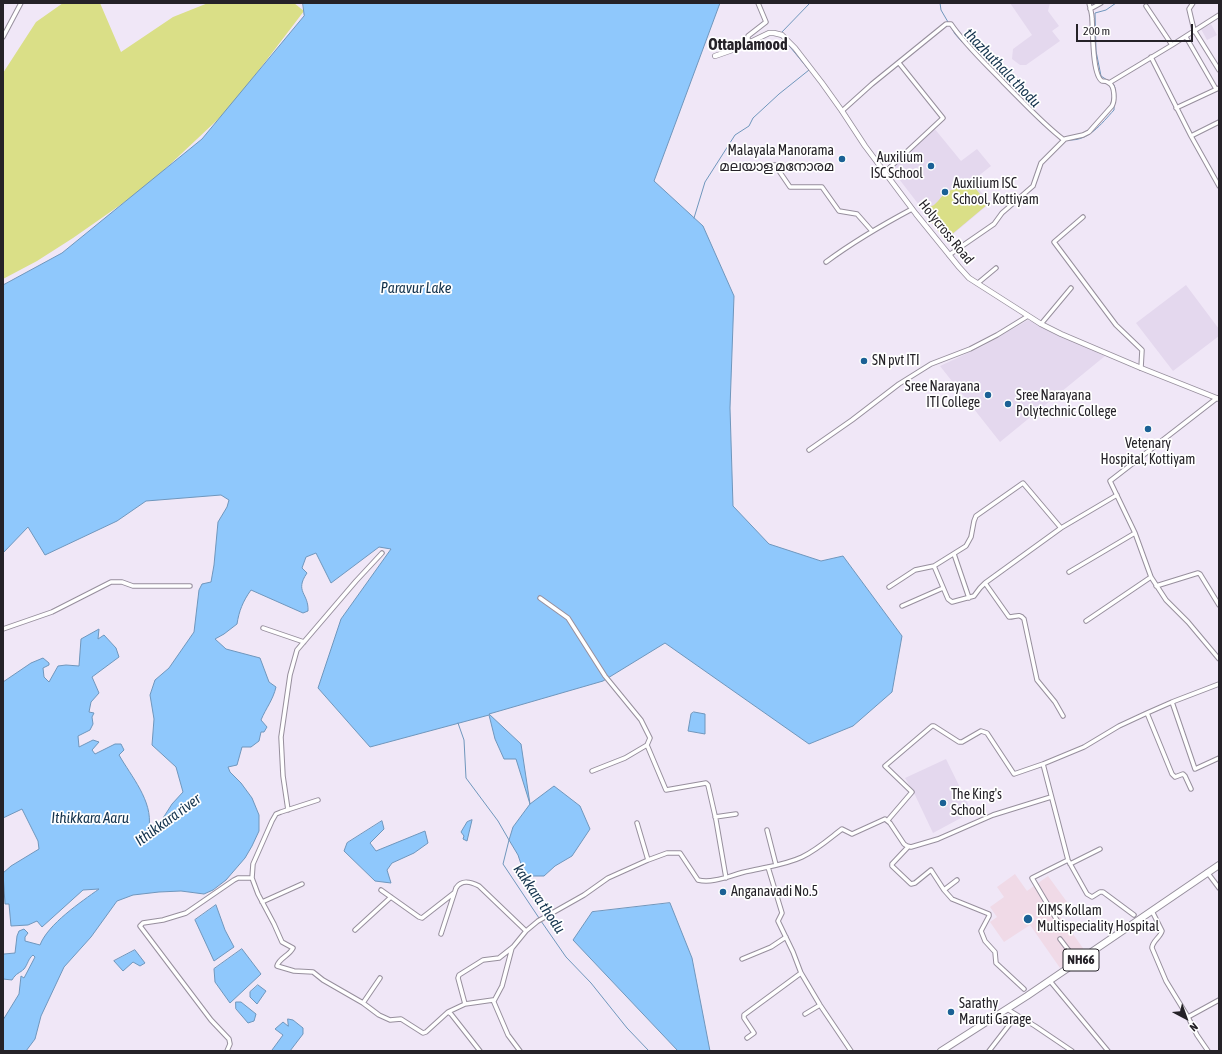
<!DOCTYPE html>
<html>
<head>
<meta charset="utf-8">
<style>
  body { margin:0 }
  #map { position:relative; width:1222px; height:1054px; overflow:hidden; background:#f0e7f7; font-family:"Asap Condensed",sans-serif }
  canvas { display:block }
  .frame { position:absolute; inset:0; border:4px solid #252228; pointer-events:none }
  .north { position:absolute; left:1166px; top:998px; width:40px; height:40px; -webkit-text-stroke:3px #fff; paint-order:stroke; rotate:139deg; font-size:11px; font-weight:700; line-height:16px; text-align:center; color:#252228 }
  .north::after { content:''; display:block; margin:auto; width:14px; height:18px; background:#252228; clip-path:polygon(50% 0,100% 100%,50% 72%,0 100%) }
  .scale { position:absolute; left:1076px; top:24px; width:117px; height:18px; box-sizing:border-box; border:2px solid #252228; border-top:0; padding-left:5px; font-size:12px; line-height:14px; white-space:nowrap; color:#252228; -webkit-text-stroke:3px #fff; paint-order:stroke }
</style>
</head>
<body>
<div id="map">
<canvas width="1222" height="1054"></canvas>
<div class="frame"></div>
<div class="north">N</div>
<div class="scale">200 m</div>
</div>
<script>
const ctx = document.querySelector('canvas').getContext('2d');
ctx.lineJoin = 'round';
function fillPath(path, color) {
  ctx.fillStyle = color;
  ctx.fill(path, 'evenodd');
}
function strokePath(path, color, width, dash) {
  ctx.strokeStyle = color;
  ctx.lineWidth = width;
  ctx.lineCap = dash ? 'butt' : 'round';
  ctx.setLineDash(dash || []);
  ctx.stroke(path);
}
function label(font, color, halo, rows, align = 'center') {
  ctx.font = font + ' "Asap Condensed","Noto Sans Malayalam",sans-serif';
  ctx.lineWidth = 3.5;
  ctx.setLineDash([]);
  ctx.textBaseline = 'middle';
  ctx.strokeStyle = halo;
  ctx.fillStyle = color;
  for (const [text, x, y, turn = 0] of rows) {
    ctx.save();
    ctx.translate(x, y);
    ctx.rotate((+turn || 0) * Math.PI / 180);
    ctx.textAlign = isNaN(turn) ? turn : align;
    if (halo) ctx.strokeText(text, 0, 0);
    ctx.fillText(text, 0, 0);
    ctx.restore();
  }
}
fillPath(new Path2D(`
  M1010,3H1050L1048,11L1059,26L1052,31L1060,41L1026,65H1020L1012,59L1013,49L1032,35Z
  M1211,24L1217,35L1207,40L1201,29Z
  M934,128L961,161L977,149L991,166L972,181L990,203L946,240L889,166Z
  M1186,285L1219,329V336L1173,371L1136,323Z
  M1028,320L1105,356L1000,442L940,366L983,346Z
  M946,759L972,812L933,833L915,795L905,778Z`), '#e4d8ee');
fillPath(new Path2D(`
  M1015,874L1027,891L1048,876L1067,902L1056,910L1085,951L1060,968L1030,925L1004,942L990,922L997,917L990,907L1004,897L997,887Z`), '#f0dae7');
fillPath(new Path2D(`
  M63,3H100L121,52L173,17L208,3H294L304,11L230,108L146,187L73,238L37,261L3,279V73L36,22Z
  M971,183L988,204L945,240L923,211C926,208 931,207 934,205C940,200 942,194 949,191C956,188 963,186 971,183Z`), '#dadf87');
const water = new Path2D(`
  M303,3H720L654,181L703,226L734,296L730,408L733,506L769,544L821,561L843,556L902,636L892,692L853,726L809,744L665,643L603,681L489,714L521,744L530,804L554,786L580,806L590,829L572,856L555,866L544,876H525L518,855L509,840L513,827L530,804L516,759H504L495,739L489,715L370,747L318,688L341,619L391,549L379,547L331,583L316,553L306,557L302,568L307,573C294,592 309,593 308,611L303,613L251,590C243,601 239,611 237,624L224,634L215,639L226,649L260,658L269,682L276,687C273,700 266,708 261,720L267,727L264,732H261L259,741L251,747H242L237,765L228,767L230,772L241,783L252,798L259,815V831L252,846L245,858L226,880L213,890L204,894L181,891L159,892L133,895L117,901L91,937L64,967L41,1016L35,1039L26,1051H3V1020L19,994L21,976L24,978L35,957L33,955C28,959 28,964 24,969C20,973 16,973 12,980L3,979V955L4,954L15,953L17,936L19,931L24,929L28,933L25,937V941L40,945C48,924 81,902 99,889L83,890L42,927L37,921L28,925L11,926L9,904H5L3,873L11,866L39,849L38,841L22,809L3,818V682L31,663L43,658L49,663V665L43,668L44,677L49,682L58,666L66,665L79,666L81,639L99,629L98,639L104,635L116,648L119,657L92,677L99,693L91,702L89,712L94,713L92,717L93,724L90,730L78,736L79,747L93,740L99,742L92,750L95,754L115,744H121L124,750L119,755C131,776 153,801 149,827C148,831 145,835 144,838L151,837L172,804L183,792L176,767L152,745L154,719L150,695L155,680L169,668L194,632L199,590L202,584L211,582L214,565L218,522L227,507L229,500L221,495L146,501L117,521L45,555L28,527L3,553V285L62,253L202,139L304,16Z
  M694,712L705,714V734L688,731L691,714Z
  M472,820L467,841L463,839L464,836L461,832L467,822Z
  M382,821L384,829L370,843L376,851L425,831L428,843L414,853L392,863L387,870L391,883L375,881L344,851L347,843Z
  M670,903L692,958L710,1051H678L573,940L592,912Z
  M216,905L225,930L234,947L214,961L195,920Z
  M242,949L261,974L230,1003L215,982L214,969Z
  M135,950L145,963L140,966L133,962L123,971L114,961Z
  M258,985L266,991L257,1004L250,997V992Z
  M236,1002H241L256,1014L254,1021L248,1023L236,1009Z
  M288,1019L293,1020L303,1028V1034L290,1051H273L272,1050L283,1035L275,1029L283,1022L288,1026Z`);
fillPath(water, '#8fc8fc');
strokePath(water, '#6f96bc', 1);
strokePath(new Path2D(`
  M940,3L941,10L948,22
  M951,27L955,34L962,42
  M781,33L810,3
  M1107,80L1101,76L1096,51L1095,13L1106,10L1116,3
  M1113,84L1114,85L1115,88
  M1035,117L1043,125
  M1069,140C1089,141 1101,124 1114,110V105
  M694,218L705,182L735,135L749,126L753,118L779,94L809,70L786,42
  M458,723L464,740L466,778L498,821L509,840L503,864L539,918
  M541,921L566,957L591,983L627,1028L649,1051`), '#6f96bc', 1);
const street = new Path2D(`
  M1193,3L1189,9L1194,30L1219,70
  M1146,6L1172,45
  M1090,9L1101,3
  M3,37L21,3
  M1186,37L1216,89
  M748,44V36L766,22L758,3
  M1151,57L1191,136L1219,186
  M1109,83L1172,45L1219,15
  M1176,108L1219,88
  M842,111L872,84L946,24H951C966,46 986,64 1004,83C1024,103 1042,123 1064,140
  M1191,136L1219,122
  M757,168L775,165L790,187H822L839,211L857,214L872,231
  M885,172L943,118L899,63
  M1083,217L1054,242L1116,325L1142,350L1141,368
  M949,255L994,224L1002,213L1033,186L1041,163L1065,139L1083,135L1089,132L1112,106C1115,101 1115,86 1109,83C1107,81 1104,81 1102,81C1092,75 1093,31 1092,19C1092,13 1090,8 1089,3
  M826,262C853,242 882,225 912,209
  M978,283L996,268
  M1041,324L1071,288
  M809,450L852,420L899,384L931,364L970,349L997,335L1028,316
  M954,554L969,598
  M934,566L948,599L952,602L974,596L980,588L985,583L1061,528L1117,495
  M1069,572L1135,533
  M1151,577L1135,533L1110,481L1217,398
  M985,583L1009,617C1016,617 1019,613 1024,619L1037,680L1055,702L1063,716
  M1156,586L1198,573L1200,574L1219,605
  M889,587L915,570L934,566L966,546L971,537L974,521L976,516L1023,483L1061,528
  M540,598L568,618L605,676L641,720L650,738L647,745L666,790L706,783L708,785L716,820L726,878
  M902,606L943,588
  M1086,621L1151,577L1166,600L1188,622L1219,659
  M263,628L304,642
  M3,629L52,612L111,582H122L133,586H190
  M1172,702L1195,769L1219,758
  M1147,713L1172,774L1175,777L1183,774L1185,776L1191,789
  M592,771L625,758L647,745
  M318,800L281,812L276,814L272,821L253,864L252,878L258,894L274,924L282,942L293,948C289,956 279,958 277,966L294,971L313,972L323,980L363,1003L379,1015L390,1020L401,1019L423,1033L426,1032L448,1012L451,1014L480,1051
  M288,810L283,776L281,737L290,675L297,650L356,581L382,553
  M715,817L736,814
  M888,820L912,792L885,766L932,726H934L959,742H962L981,731L987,733L1014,774L1043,764
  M637,823L648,860
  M767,830L776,865
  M908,847L892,864V866L911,884L915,883L931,870L944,890L957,880
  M1070,864L1100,849
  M768,867L782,913L778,921L793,952L801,973L820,1005L851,1051
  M1207,872L1219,888
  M381,890L419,917L422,918L454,893
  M944,890L952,899L989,914V916L981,931L985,941L995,952L996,963L1024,989
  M262,902L302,884
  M1152,911L1162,931C1160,938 1152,941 1152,948L1166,981L1188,1017L1197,1035L1208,1051
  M1134,915L1103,892H1100L1092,897L1087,894L1068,860L1043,764L1084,747L1119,726L1147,713L1172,702L1219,684
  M1061,927L1032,878L1068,860
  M355,930L391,897
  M441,934L456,888C462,879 471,882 479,886L526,931
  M1060,939L1073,956
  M742,959L771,947L786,937
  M1050,981L1108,1051
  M494,1001L502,986L512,948
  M363,1003L380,978
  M465,1004L493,1000L508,1035L520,1051
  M1007,1009L1035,1026L1072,1051
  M448,1012L465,1004L458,978L459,975L483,960L499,958L513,947L526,931L538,921L584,895L608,878L648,860L667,853H680L698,880C714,884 733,874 749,871C766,867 785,865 802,857C817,850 829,839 842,829L852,834L885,819L890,823L904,844L907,846L911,847L938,839L993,815L1051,797
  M805,1014L820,1005
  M1188,1017L1219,1000
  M747,1038L754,1033L744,1018V1015L801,973
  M227,1051L230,1044L229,1039L211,1020L140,926L143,923L163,920L186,913L234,880L238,878H252
  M989,1051L1016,1016`);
const secondary = new Path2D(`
  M715,56L738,48L769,33H774L782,35L795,48L822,83L842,111L865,146L916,214L959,267L969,278L1041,324L1061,334L1141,368L1219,399`);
const highway = new Path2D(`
  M941,1051L1027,996L1219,865`);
strokePath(street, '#978f9d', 5.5);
strokePath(secondary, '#978f9d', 6);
strokePath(highway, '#978f9d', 8);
strokePath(street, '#fff', 3.5);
strokePath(secondary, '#fff', 4.5);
strokePath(highway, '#fff', 6);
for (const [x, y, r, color] of [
  [842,159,4,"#1b6195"],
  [931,166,4,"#1b6195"],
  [945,192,4,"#1b6195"],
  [864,361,4,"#1b6195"],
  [988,395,4,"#1b6195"],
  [1008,404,4,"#1b6195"],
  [1148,429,4,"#1b6195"],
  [943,803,4,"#1b6195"],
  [723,892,4,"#1b6195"],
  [1028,919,5,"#1b6195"],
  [951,1012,4,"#1b6195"]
]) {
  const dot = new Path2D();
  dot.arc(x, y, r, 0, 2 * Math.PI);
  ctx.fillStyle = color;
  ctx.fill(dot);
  strokePath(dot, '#fff', 1.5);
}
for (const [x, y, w] of [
  [1081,960,36]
]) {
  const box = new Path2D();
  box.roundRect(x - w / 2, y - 11, w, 22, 3);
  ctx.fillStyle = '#fff';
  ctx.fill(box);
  strokePath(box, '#252228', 1);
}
label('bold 13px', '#252228', null, [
  ["NH66",1081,960]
]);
label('14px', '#252228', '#fff', [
  ["Malayala Manorama",834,151,"right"],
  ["മലയാള മനോരമ",834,167,"right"],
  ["Auxilium",923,158,"right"],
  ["ISC School",923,174,"right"],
  ["Auxilium ISC",953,184],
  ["School, Kottiyam",953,200],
  ["SN pvt ITI",872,361],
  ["Sree Narayana",980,387,"right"],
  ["ITI College",980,403,"right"],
  ["Sree Narayana",1016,396],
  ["Polytechnic College",1016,412],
  ["Vetenary",1148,444,"center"],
  ["Hospital, Kottiyam",1148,460,"center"],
  ["The King's",951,795],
  ["School",951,811],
  ["Anganavadi No.5",731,892],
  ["KIMS Kollam",1037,911],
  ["Multispeciality Hospital",1037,927],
  ["Sarathy",959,1004],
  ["Maruti Garage",959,1020]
], 'left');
label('14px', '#252228', '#fff', [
  ["Holycross Road",946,232,51]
]);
label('italic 15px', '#14334d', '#fff', [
  ["thazhuthala thodu",1002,68,46],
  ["Paravur Lake",416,288],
  ["Ithikkara Aaru",90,818],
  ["Ithikkara river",168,820,-36],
  ["kakkara thodu",539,899,56]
]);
label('bold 16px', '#252228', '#fff', [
  ["Ottaplamood",748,45]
]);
</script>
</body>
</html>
